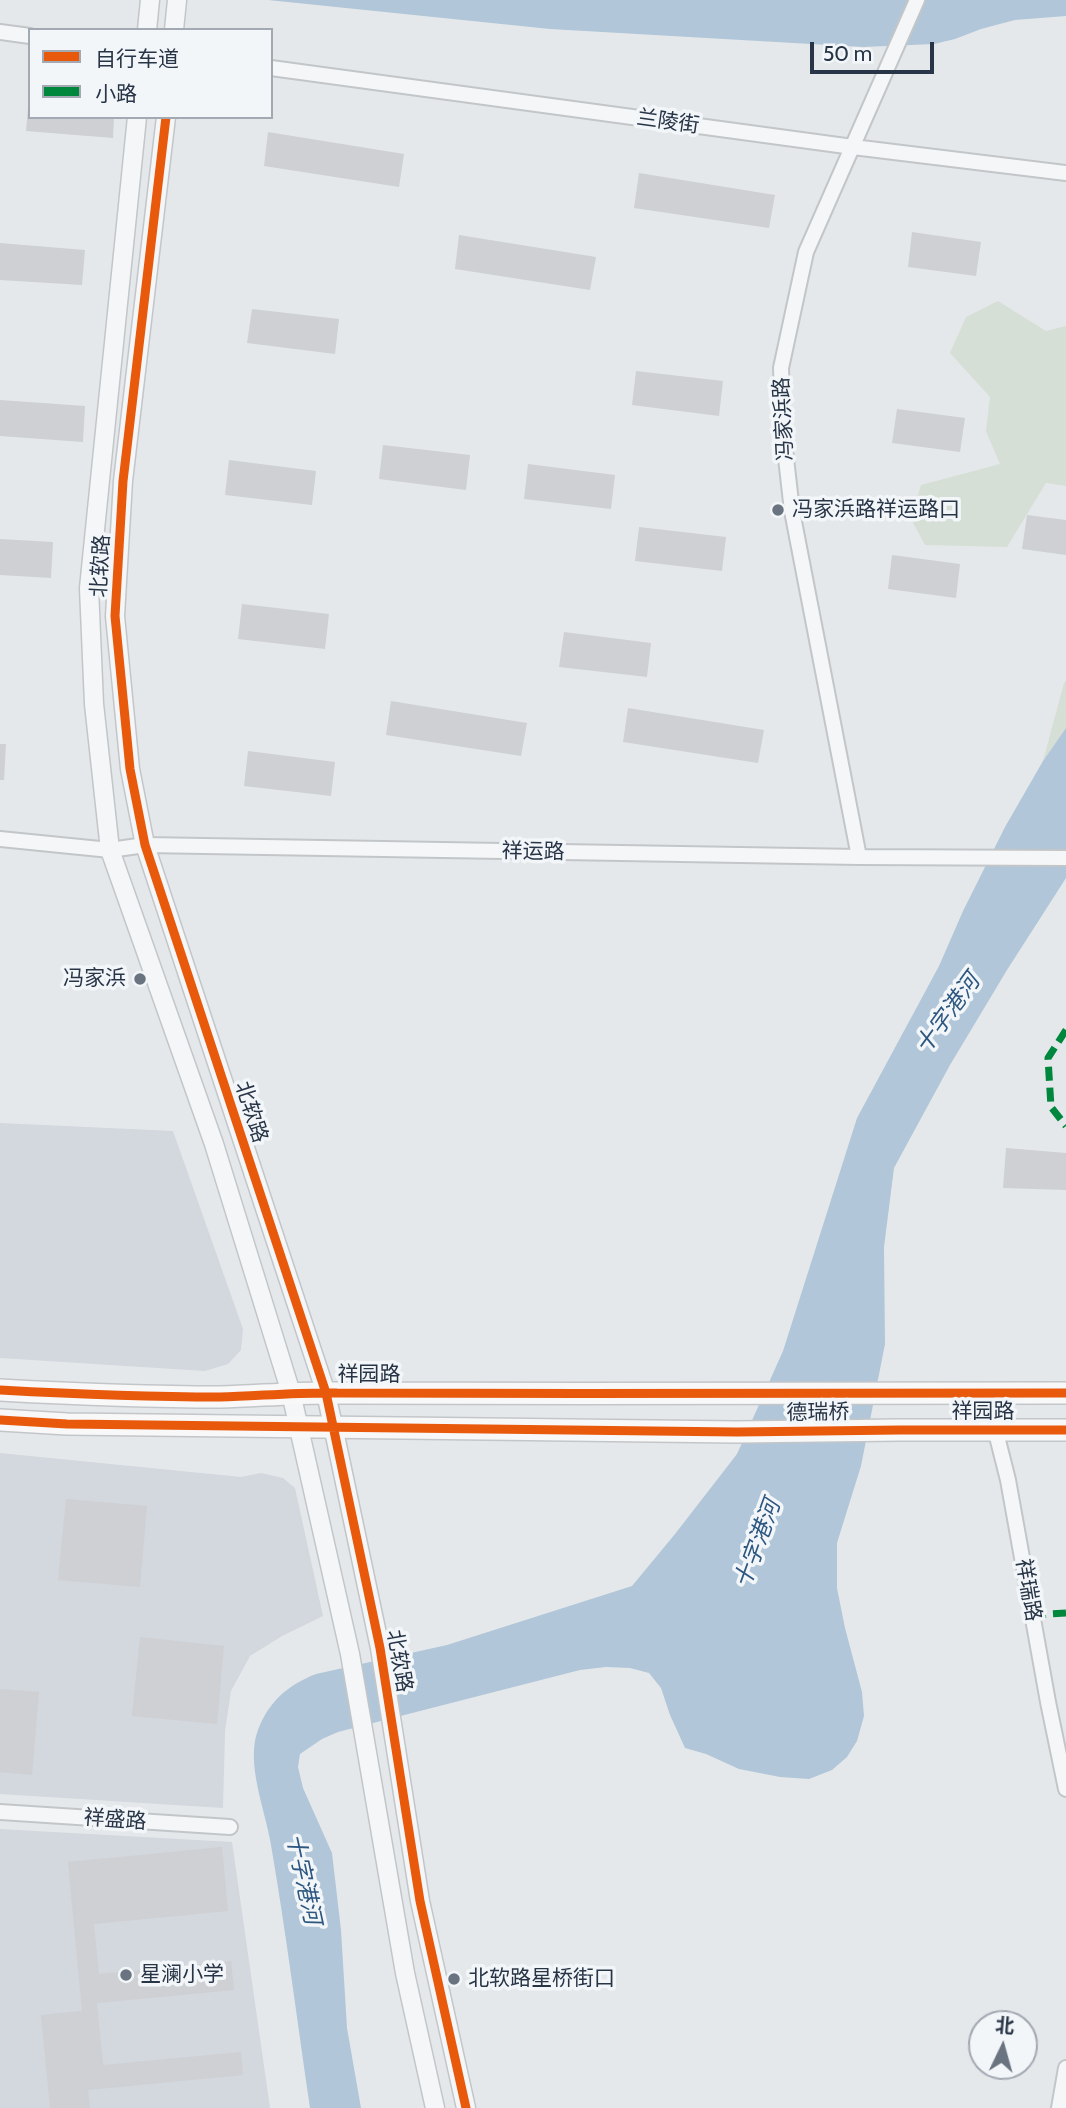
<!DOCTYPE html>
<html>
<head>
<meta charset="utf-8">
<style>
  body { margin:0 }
  #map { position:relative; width:1066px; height:2108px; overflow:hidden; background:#e5e8eb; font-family:Cabin,"Noto Sans SC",sans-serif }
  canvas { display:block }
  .legend { position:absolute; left:28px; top:28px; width:245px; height:91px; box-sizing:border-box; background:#f3f6f9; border:2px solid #a2a9b2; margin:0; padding:9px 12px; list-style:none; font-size:21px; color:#283547 }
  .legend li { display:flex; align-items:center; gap:14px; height:35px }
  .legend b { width:35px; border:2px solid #a2a9b2 }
  .north { position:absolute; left:968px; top:2010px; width:70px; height:70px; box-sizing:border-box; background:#f3f6f9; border:2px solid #a2a9b2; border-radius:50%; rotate:5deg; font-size:19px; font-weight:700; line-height:28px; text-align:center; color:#283547 }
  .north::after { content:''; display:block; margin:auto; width:24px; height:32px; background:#6a7480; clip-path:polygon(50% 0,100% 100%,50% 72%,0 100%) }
  .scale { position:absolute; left:810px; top:42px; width:124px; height:32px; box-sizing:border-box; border:4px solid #283547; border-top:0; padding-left:9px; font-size:21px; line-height:24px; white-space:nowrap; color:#283547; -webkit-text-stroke:5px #f3f6f9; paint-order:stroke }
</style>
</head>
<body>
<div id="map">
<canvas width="1066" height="2108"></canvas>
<ul class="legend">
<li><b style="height:9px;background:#e8590c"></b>自行车道</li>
<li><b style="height:9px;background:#00873e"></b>小路</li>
</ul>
<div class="north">北</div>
<div class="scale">50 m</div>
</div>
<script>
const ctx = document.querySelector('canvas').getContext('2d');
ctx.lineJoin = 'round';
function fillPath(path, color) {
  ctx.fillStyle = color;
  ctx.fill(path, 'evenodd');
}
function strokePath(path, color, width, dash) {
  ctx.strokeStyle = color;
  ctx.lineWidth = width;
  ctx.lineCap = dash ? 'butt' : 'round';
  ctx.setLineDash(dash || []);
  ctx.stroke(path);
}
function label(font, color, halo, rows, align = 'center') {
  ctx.font = font + ' Cabin,"Noto Sans SC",sans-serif';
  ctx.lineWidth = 7;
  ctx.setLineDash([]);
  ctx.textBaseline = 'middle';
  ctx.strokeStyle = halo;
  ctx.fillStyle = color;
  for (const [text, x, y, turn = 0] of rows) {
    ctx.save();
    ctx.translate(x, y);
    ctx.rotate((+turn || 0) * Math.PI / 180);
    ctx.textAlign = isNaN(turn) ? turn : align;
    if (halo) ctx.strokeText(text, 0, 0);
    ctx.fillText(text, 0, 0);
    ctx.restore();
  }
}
fillPath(new Path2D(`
  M0,1123L173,1131L243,1329L241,1350L228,1364L205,1371L0,1358Z
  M0,1453L241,1477L261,1473L283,1478L295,1488L323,1616L282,1636L250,1656L231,1691L225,1731L223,1808L0,1794Z
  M0,1829L232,1842L270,2108H0Z`), '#d3d7de');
fillPath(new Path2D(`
  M998,301L1046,331L1066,326V486L1046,483L1007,547L925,545L911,519L921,485L1000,464L986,431L990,397L950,353L966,317Z
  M1066,681V728L1043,761L1064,683Z`), '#d6dfd5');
fillPath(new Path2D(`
  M268,0H1066V16L1015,20L981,29L955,39L934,44L863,47L550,29Z
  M1066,728V878L1007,970L950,1065L894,1168L884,1247L885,1344L861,1466L837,1543V1588L845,1628L862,1692L864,1716L857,1741L847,1757L832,1770L809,1779L780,1777L739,1769L706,1754L685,1748L670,1715L661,1688L649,1673L630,1668L606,1667L580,1670L338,1732L322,1739L300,1754L298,1767L303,1788L332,1853L341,1930L347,2028L361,2108H310C297,2020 286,1932 271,1845C266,1812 245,1763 258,1730C269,1701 288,1685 316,1674L447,1645L632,1586L675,1534L737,1454L783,1351L857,1118L939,966L963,911L1005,827L1043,761Z`), '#b1c6d8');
fillPath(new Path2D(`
  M28,108H30V117H114L113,138L26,131Z
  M268,132L404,154L399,187L264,166Z
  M639,173L775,195L769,228L634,208Z
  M912,232L981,242L976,276L908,267Z
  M459,235L596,257L590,290L455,269Z
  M0,243L85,250L82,285L0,280Z
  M252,309L339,319L335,354L247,343Z
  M636,371L723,381L719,416L632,405Z
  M0,400L85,406L83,442L0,436Z
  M897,409L965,418L960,452L892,443Z
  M383,445L470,455L466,490L379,479Z
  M229,460L316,471L312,505L225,495Z
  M528,464L615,475L611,509L524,499Z
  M1027,515L1066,520V555L1022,549Z
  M639,527L726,537L722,571L635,561Z
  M0,539L53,542L51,578L0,575Z
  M892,555L960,564L956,598L888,589Z
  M242,604L329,614L325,649L238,639Z
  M564,632L651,643L647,677L559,667Z
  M391,701L527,723L521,756L386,735Z
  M628,708L764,730L758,763L623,742Z
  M0,744H6L4,780H0Z
  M248,751L335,762L331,796L244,786Z
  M1006,1148L1066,1153V1190L1003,1188Z
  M66,1499L147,1506L140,1587L58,1580Z
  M140,1637L224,1646L217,1724L132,1716Z
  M0,1689L39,1692L32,1775L0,1772Z
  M222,1847L228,1911L94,1924L99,1974L231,1961L234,1990L97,2003L103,2065L241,2052L243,2075L88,2090L90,2108H50L41,2015L82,2011L68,1862Z`), '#ced0d3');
const minor = new Path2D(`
  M0,32L30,36
  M271,68L853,147L1066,173
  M0,839L110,850L145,845L859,857L1066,858
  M859,857L792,511L783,432L781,368L806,252L917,0
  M986,1393L1008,1480L1048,1702L1066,1789
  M0,1812L230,1827
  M1059,2108L1066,2068`);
const tertiary = new Path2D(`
  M147,30L150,0
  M174,30L177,0
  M137,117L89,588L94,704L110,850L214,1144L291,1393L350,1654L405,1973L435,2108
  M166,117L123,481L115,616L130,769L145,845L326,1393L380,1648L420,1901L466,2108`);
const secondary = new Path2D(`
  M0,1390C73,1394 146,1397 220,1397C259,1396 298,1392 337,1393C580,1394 823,1393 1066,1393
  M0,1420L67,1424L737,1432L900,1430H1066`);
strokePath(minor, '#c3c6c9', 18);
strokePath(tertiary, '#c3c6c9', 21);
strokePath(secondary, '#c3c6c9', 24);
strokePath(minor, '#f4f6f7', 14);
strokePath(tertiary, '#f4f6f7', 18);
strokePath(secondary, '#f8f8f9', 21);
strokePath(new Path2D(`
  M1066,1030L1048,1058L1051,1107L1066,1126
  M1032,1615L1066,1613`), '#00873e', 7, [14, 7]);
strokePath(new Path2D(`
  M166,117L123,481L115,616L130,769L145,845L326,1393L380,1648L420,1901L466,2108
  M0,1390C73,1394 146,1397 220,1397C259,1396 298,1392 337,1393C580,1394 823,1393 1066,1393
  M0,1420L67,1424L737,1432L900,1430H1066`), '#e8590c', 9);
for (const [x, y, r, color] of [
  [778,510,7,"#6a7480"],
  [140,979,7,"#6a7480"],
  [126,1975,7,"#6a7480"],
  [454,1979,7,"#6a7480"]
]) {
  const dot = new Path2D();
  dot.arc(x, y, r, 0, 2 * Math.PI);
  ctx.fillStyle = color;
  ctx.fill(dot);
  strokePath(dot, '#f3f6f9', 2.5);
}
label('21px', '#283547', '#f3f6f9', [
  ["兰陵街",668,122,8],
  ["冯家浜路",784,419,-93],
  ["北软路",101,566,-87],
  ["祥运路",533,852,1],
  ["北软路",251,1112,72],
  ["祥园路",369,1375],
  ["祥园路",983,1412],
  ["德瑞桥",818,1413,-1],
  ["祥瑞路",1028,1590,80],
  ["北软路",399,1661,80],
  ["祥盛路",115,1820,4]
]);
label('21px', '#283547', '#f3f6f9', [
  ["冯家浜路祥运路口",792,510],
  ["冯家浜",126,979,"right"],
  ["星澜小学",140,1975],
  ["北软路星桥街口",468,1979]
], 'left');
label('italic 23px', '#2d5780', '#f3f6f9', [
  ["十字港河",948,1014,-54],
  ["十字港河",758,1544,-70],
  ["十字港河",303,1879,78]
]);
</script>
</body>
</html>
